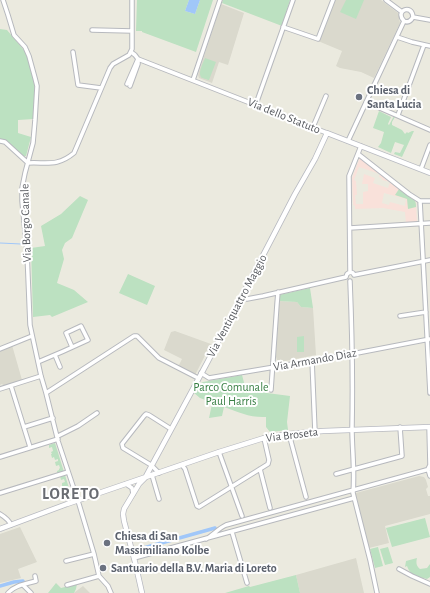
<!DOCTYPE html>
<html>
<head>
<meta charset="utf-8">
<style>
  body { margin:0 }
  canvas { display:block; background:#ebeadf }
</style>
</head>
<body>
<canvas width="430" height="593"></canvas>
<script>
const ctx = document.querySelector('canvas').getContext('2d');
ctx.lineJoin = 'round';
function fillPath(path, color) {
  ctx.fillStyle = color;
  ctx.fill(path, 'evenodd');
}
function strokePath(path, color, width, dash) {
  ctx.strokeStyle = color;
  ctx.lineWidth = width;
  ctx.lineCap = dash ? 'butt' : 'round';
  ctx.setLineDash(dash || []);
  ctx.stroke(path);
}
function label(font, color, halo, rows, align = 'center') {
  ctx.font = font + ' "Alegreya Sans",sans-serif';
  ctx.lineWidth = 4;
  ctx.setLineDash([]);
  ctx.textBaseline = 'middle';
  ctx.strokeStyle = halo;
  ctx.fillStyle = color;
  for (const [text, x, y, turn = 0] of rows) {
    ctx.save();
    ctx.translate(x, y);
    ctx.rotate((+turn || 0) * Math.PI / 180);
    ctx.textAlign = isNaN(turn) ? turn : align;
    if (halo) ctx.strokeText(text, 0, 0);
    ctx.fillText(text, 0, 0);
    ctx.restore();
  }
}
fillPath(new Path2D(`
  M335,0H381L398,13L400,23L374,78L361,72L340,68L336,66L342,51L318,41Z
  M221,4L244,13L228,65L219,62L212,83L199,78L198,75Z
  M279,301L297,302L301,307L313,308L316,355L280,362L277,360L276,357Z
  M175,331L211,344L195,375L178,367L182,359L164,350L171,332Z
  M12,345L22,380L4,386L2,384L0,385V350Z
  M419,476L424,477L426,480L428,487L426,489L428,496H430V514L385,526L389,543L369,548L360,516L361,514L359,511L355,495L356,493Z
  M20,527L37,562L18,569L21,578L0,583V534Z
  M356,558L364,593H300L296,575Z
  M83,586L90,593H74L75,592Z`), '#dad9cd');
fillPath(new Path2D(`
  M360,157L392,182L404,194L414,201L416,203L417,223L406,224L405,212L383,208L355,209V206L353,205L352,178ZM359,167L380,174L379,177L382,178V180L390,182L388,188L373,183L375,178L364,174L362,184H368V191L363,192V204H356L355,195H357L356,181L354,180ZM384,193L406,199L405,206L390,202L389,205L382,203Z`), '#f9e1da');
fillPath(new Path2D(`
  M137,0H189L185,11L195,14L200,0H213L196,52L142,32V31H136Z
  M223,0H290L282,26L222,3Z
  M346,0H364L356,19L340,12Z
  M0,29L7,30L23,49L29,58L35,85L34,94V119L18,120V133L31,137L26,156H23L7,142L0,139Z
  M205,58L216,62L209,80C208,80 203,78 202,78C197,74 203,63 205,58Z
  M379,111L391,117L388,124L389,125L394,116L395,117L392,122V125L402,130L405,134L407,132L408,133L412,131H414L402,157L394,154L395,152L400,153L404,145L395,142L391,153L378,147L381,143L384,132L373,128Z
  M399,189C403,193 412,198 415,201C416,203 416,205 416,207L408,209L407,199L395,195Z
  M80,196L88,200L72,238L65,243L62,250L64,259L57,283L74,290L88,302L52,317L50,315L33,317L31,248L45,246L41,226L61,214Z
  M128,274L155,286L147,305L119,293Z
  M310,288L313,308L301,307L297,302L279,301V295Z
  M304,336V352H297V337Z
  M242,375L246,390L250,391L267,389V393L290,396L287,422L288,430L270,432L266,427V417C251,418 238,412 224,407L222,416L209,418L212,404L211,402L200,398L194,393L198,385L203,382Z
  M55,443L64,472L57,473V471L59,470V469L60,468L59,465L56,466L55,462L58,461V459L55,460L54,457L52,458L51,454H52L51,452L53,451L52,447L49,448V445Z
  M65,475L72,498L66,500V498L68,497L67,493L68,492L67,487L62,488V483L65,482L64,479L61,480L60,476Z
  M425,518L430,537L392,547L386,528Z
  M378,547L383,566L375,568L370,549Z
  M388,547L393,563L385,565L380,549Z
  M417,558C416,562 416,566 420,569L427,568L430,564V577L427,579C417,576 411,577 407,566L405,567L406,561Z
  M296,575L300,593H225L249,586L250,587Z
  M56,583L61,588L77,584L76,589L74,593H48Z`), '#bce1c1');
fillPath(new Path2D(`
  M189,0H200L195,14L185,11Z`), '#a0c7f9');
strokePath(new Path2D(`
  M0,243L21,244`), '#a0c7f9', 1);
strokePath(new Path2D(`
  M140,549L215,528
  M0,586L14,582L23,581`), '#a0c7f9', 3.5);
const street = new Path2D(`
  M3,0L8,15L14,35L25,47L29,56L35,78L37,86L35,120L33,143L25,173L22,188V201L27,252L30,325L41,376L46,393L58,441L79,504L94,554L99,576L108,586L111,593
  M386,0L402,12
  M413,17L430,20
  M404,21C394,11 412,3 413,17
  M404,21C408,23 411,21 413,17
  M283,27L318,39L333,0
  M92,30L132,31
  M397,37L412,42L430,46
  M73,52L78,85L101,88
  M131,52L135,55L138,59L327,133
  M193,80L220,0
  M127,84L138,59V64L130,86
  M366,102L430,130
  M256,104L293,0
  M398,115L424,45
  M313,127L326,96
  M0,141L5,142L28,163
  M348,141L404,21
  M358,154L409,194L420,201H430
  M28,163C47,162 57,167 74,153L110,68L113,64L129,55L132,49V0
  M421,169L430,145
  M420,201L430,393
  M350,228L430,223
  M350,272L349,176L361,146
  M350,272L353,273L354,275L430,260
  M350,281C352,330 353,379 352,428C352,450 355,471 353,493L370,560L377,593
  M241,298L247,299L263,296L346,277L347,274L350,272
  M400,316L426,312
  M0,349L32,336
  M55,355L60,367
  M312,360L315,432
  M38,362C55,355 71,348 88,340L81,326L66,333L72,347
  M201,373L209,378L352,354L430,339
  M11,386L30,447
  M0,389L41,376
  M271,390L277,304L278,292
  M46,393L134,336H137L159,358L198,378
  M24,427L53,418
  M429,427L430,465L428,469L430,476
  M289,434L306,497
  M58,436L78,426L97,413
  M219,452L242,516
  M0,457L58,439
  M182,465L185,469L197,506L199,507L268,464L269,460L264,438
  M260,469L270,508
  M159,473L151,465L123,448L122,444L144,416L146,414L149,415L171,429
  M336,474L402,456L400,427
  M152,475L159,499
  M126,484L132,488L133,494
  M0,493L68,472
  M0,514C5,517 9,520 11,525
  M232,532L247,583
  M206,539C213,535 219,528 226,525L430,469
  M134,558L354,498
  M66,561L94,554
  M399,569L412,576L430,584
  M23,585L31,593
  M67,585L99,576
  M8,593C15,585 26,584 36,581L35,576`);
const secondary = new Path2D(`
  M0,529L67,504L219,452L264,438L289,434L323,431L430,427
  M142,593L135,562L124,521L123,514L124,509L139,484L145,478L207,363L295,194L315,159L327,133L430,173`);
strokePath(street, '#b7b9be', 5.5);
strokePath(secondary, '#b8bac1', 6);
strokePath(street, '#fff', 3.5);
strokePath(secondary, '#fff', 4.5);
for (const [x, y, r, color] of [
  [359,97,4,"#6b7280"],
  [107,543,4,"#6b7280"],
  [103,568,4,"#6b7280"]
]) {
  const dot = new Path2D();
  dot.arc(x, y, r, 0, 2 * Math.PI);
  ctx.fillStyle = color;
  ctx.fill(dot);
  strokePath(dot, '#fff', 1.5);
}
label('bold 12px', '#5b616d', '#fff', [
  ["Chiesa di",367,90],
  ["Santa Lucia",367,104],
  ["Chiesa di San",115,536],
  ["Massimiliano Kolbe",115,550],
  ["Santuario della B.V. Maria di Loreto",111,568]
], 'left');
label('12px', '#585b60', '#fff', [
  ["Via dello Statuto",284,116,22],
  ["Via Borgo Canale",26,223,-92],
  ["Via Ventiquattro Maggio",237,306,-62],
  ["Via Armando Diaz",315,360,-10],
  ["Via Broseta",292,435,-7]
]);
label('12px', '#387f44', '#fff', [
  ["Parco Comunale",231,387],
  ["Paul Harris",231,401]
]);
ctx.letterSpacing = '1px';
label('bold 16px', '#696c72', '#fff', [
  ["LORETO",71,494]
]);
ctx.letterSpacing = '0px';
</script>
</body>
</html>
